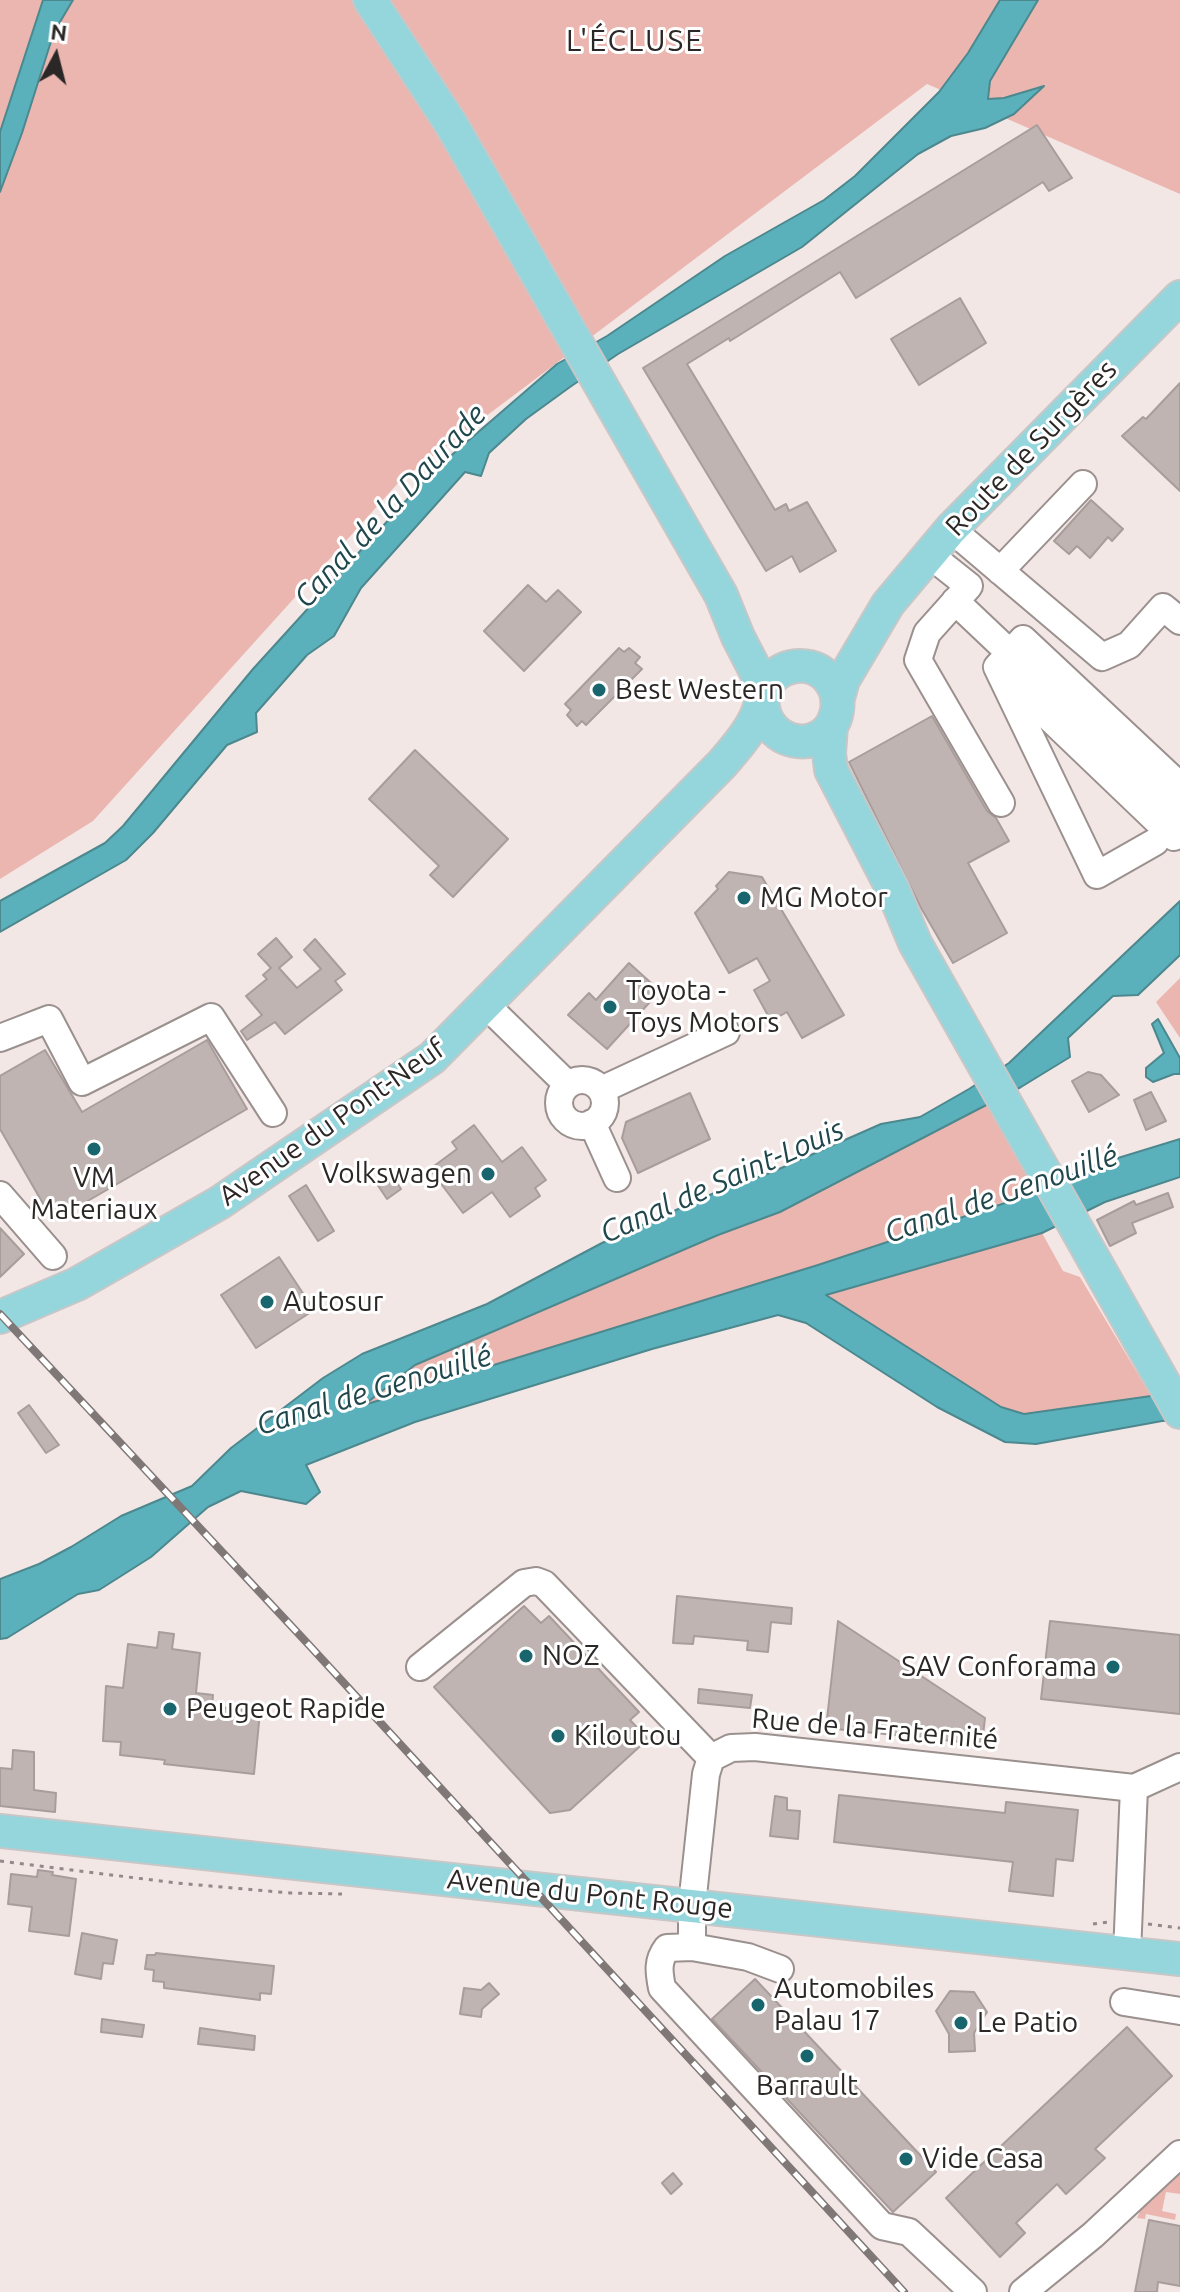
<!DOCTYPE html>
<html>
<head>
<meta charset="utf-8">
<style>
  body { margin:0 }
  #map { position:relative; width:1180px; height:2292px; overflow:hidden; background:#f3e7e6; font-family:Ubuntu,sans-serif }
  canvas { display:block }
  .north { position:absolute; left:16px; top:16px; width:80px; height:80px; -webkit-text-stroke:6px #fff; paint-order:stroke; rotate:7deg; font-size:22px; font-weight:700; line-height:32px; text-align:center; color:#2b2726 }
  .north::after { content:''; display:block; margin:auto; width:28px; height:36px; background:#2b2726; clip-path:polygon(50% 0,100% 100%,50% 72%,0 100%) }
</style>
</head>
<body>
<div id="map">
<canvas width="1180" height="2292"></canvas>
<div class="north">N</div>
</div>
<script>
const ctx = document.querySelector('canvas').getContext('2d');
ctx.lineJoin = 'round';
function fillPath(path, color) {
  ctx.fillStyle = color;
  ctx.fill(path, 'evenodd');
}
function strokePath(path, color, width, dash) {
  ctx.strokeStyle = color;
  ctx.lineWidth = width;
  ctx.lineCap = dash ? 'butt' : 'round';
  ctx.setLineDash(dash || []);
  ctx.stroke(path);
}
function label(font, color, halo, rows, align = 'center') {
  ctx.font = font + ' Ubuntu,sans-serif';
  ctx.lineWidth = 6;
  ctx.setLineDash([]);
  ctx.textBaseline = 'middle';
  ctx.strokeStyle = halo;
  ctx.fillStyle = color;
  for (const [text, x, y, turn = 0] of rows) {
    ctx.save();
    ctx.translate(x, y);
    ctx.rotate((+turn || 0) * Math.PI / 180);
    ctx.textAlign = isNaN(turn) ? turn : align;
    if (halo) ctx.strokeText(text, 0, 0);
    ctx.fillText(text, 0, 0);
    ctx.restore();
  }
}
fillPath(new Path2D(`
  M0,0H1180V194L927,84L400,481L93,821L0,879Z
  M1180,978V1038L1156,1002Z
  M988,1104L1036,1191L818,1265L362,1407L415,1365L718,1235L780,1212Z
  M1042,1233L1063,1271L1080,1277L1151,1396L1024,1414L1001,1407L825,1295Z
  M1180,2162V2194L1166,2192L1162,2211L1176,2214L1175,2220L1146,2214L1145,2219L1137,2218L1142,2207Z`), '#ebb6af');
const water = new Path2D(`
  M43,0H73L54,32L22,133L0,192V132Z
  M1000,0H1038L990,81L988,99L1004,98L1044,86L1014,114L985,128L951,136L918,154L802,247L618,354L570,387L526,419L489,453L481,476L465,472L361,588L334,636L307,655L256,713L257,732L227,745L153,833L126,860L0,932V901L105,843L123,826L253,669L432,472L557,364L607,336L725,256L824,200L855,176L939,92L968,53Z
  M1180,901V955L1138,995L1113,996L1068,1038L1070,1057L1021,1087L780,1212L718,1235L415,1365L364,1405L818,1265L1020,1198L1092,1166L1180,1139V1177L1105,1202L1042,1233L826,1295L1001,1407L1024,1414L1151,1396L1180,1395V1420L1162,1421L1036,1444L1005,1442L937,1407L806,1323L778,1315L652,1349L415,1422L306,1465L320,1492L306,1504L241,1491L208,1507L151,1557L99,1590L78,1594L7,1638L0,1639V1579L39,1564L71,1547L121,1516L192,1486L231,1448L323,1378L362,1354L487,1304L602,1243L721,1190L770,1173L881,1124L920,1117L969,1089L1009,1063Z
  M1158,1019L1180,1058V1074H1174L1153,1082L1146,1077V1068L1164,1053L1152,1024Z`);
fillPath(water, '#5ab1bb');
strokePath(water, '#4c888e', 2);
const building = new Path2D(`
  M1037,125L1072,178L1049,191L1043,182L856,298L840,272L730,341L729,338L687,364L775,510L786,504L789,511L807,502L836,551L800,572L792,556L766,571L643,368Z
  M960,298L986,343L919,385L891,339Z
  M1180,383V491L1122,436L1143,417L1146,419Z
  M1091,500L1123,529L1112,541L1108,537L1090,558L1077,546L1069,554L1054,541Z
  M528,585L546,602L558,590L581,612L524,671L484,631Z
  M619,648L624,652L629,648L640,657L635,663L642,669L586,725L582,721L577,726L567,715L571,710L565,704Z
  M932,716L987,811L996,818L1009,841L968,863L1007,933L953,963L921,908L849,762Z
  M415,750L508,839L453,897L430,875L439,866L369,799Z
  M729,872L762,877L844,1015L802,1038L787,1012L771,1021L754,990L770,981L757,958L729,973L695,913L718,889L716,886Z
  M276,938L292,957L279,968L297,988L321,969L304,950L315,939L345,974L335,981L342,990L285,1034L275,1022L247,1040L241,1031L262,1015L246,996L267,979L263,975L271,968L258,954Z
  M629,963L660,991L607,1049L568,1015L589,993L596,1000Z
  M207,1040L247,1109L53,1221L0,1129V1076L45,1050L82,1112Z
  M1088,1072L1101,1075L1119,1095L1089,1112L1072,1081Z
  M1151,1092L1166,1121L1146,1130L1134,1100Z
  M690,1093L710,1139L638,1173L622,1138L626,1122Z
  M474,1125L502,1162L522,1147L546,1180L535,1188L540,1196L510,1217L492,1192L463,1213L430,1169L457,1149L452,1142Z
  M391,1174L401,1189L387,1199L377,1184Z
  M306,1185L334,1231L318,1241L289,1196Z
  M1168,1193L1173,1207L1132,1223L1136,1233L1110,1246L1097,1220L1134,1201L1136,1205Z
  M0,1228L24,1254L0,1277Z
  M279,1257L314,1310L256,1348L221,1295Z
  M29,1405L59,1445L46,1453L18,1413Z
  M677,1596L792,1608L791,1624L771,1622L768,1652L747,1650L748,1641L694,1636L693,1644L673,1643Z
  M524,1606L541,1623L549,1616L639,1712L630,1720L648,1739L570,1810L550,1813L434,1687Z
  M838,1621L985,1718L982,1744L826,1728Z
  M1050,1621L1180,1635V1714L1041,1699Z
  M159,1632L174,1634L172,1649L200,1653L196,1693L213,1695L212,1706L260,1712L254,1774L164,1764L165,1760L120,1755L121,1742L103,1741L106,1686L123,1688L128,1644L157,1648Z
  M699,1689L752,1695L750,1708L698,1703Z
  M13,1750L34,1752V1790L56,1793L55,1812L0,1806V1768L12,1769Z
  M839,1795L1005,1813L1006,1802L1078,1810L1073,1861L1056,1859L1053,1896L1009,1891L1013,1862L834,1842Z
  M775,1796L787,1798V1810L800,1811L798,1839L770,1836Z
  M38,1870L53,1872L52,1875L76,1879L69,1936L29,1931L32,1907L8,1904L11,1874L37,1877Z
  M82,1933L117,1940L113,1964L103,1963L101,1979L75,1974Z
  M156,1953L274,1966L271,1994L260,1993V2000L164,1988V1982L153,1981L154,1970L145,1969L147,1955H155Z
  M755,1979L936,2172L893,2212L712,2019Z
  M489,1983L499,1994L482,2009L481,2017L460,2014L464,1988L481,1990Z
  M950,1991L974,1992L987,2012L974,2033L975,2051L949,2052V2034L936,2011Z
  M102,2019L144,2025L142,2037L101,2032Z
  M1127,2027L1172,2076L1095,2149L1105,2158L1066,2194L1057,2184L1016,2223L1025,2233L1000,2257L946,2198Z
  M200,2028L255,2036L254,2050L198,2044Z
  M673,2173L682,2184L671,2194L662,2183Z
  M1149,2220L1180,2226V2286L1158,2282L1157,2292H1135Z`);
fillPath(building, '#bfb4b2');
strokePath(building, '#a89d9b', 2);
const minor = new Path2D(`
  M951,529L1102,657L1129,645L1163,607L1180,621
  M930,555L969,586L927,633L918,660L1001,803
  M1000,571L1083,484
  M955,601L1180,814
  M1011,681L1174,837
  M1155,842L1097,875L997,667L1023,639L1180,786
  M485,1004L568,1085
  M0,1038L49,1019L82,1082L211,1017L273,1113
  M559 1103a23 23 0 1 1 46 0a23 23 0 1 1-46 0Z
  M601,1090L726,1032
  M592,1123L617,1178
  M0,1195L53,1256
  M420,1667L524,1583L536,1581L544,1584L711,1758
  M692,1947L667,1948C657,1961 659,1972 662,1988L882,2226L909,2232L973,2292
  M1127,1953L1134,1788
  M780,1969L748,1957L692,1947V1905L706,1774L711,1758L731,1748L755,1747L1134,1788L1180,1767
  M1124,2002L1180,2011
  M1023,2292L1093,2235L1180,2154`);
const major = new Path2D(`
  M370,0L451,124L721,595L738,637L765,689
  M838,698L843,680L888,604L951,529L1180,297
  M831,726L829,753L831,770L892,888L915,943L1180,1412
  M0,1317L77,1284L219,1203L432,1058L722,764C734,750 747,736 755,719C760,710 761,699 765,690C774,665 807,658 826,676C835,685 839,697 837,710C830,756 763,751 762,698
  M0,1831L1180,1959`);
strokePath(minor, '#9a908e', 30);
strokePath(major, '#c8c7c7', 36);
strokePath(new Path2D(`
  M0,1861L176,1883L290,1893L342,1894
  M1093,1924L1109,1922
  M1148,1924L1180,1928`), '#928a89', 3, [4, 6]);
strokePath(minor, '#fff', 26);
strokePath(major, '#95d6dd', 32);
const rail = new Path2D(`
  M0,1314L309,1645L904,2292`);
strokePath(rail, '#7f7877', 8);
strokePath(rail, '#fff', 5, [15]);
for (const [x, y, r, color] of [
  [599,690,8,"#18656d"],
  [744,898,8,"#18656d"],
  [610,1007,8,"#18656d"],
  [94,1149,8,"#18656d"],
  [488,1174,8,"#18656d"],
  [267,1302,8,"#18656d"],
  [526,1656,8,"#18656d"],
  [1113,1667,8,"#18656d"],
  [170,1709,8,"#18656d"],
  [558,1736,8,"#18656d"],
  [758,2005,8,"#18656d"],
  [961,2023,8,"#18656d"],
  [807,2056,8,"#18656d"],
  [906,2159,8,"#18656d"]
]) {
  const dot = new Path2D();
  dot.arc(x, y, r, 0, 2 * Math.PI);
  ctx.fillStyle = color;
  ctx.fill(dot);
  strokePath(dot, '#fff', 3);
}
label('28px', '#2b2726', '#fff', [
  ["Route de Surgères",1031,448,-46],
  ["Avenue du Pont-Neuf",332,1122,-35],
  ["Rue de la Fraternité",875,1729,5],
  ["Avenue du Pont Rouge",590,1894,6]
]);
label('28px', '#2b2726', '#fff', [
  ["Best Western",615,690],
  ["MG Motor",760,898],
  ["Toyota -",626,991],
  ["Toys Motors",626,1023],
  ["Volkswagen",472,1174,"right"],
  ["VM",94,1178,"center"],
  ["Materiaux",94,1210,"center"],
  ["Autosur",283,1302],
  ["NOZ",542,1656],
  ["SAV Conforama",1097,1667,"right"],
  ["Peugeot Rapide",186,1709],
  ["Kiloutou",574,1736],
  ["Automobiles",774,1989],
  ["Palau 17",774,2021],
  ["Le Patio",977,2023],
  ["Barrault",807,2086,"center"],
  ["Vide Casa",922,2159]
], 'left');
ctx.letterSpacing = '2px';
label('30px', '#2b2726', '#fff', [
  ["L'ÉCLUSE",635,41]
]);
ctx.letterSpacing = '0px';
label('italic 30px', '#1f474c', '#fff', [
  ["Canal de la Daurade",390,506,-47],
  ["Canal de Saint-Louis",722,1181,-24],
  ["Canal de Genouillé",1001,1194,-19],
  ["Canal de Genouillé",374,1390,-17]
]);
</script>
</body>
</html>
